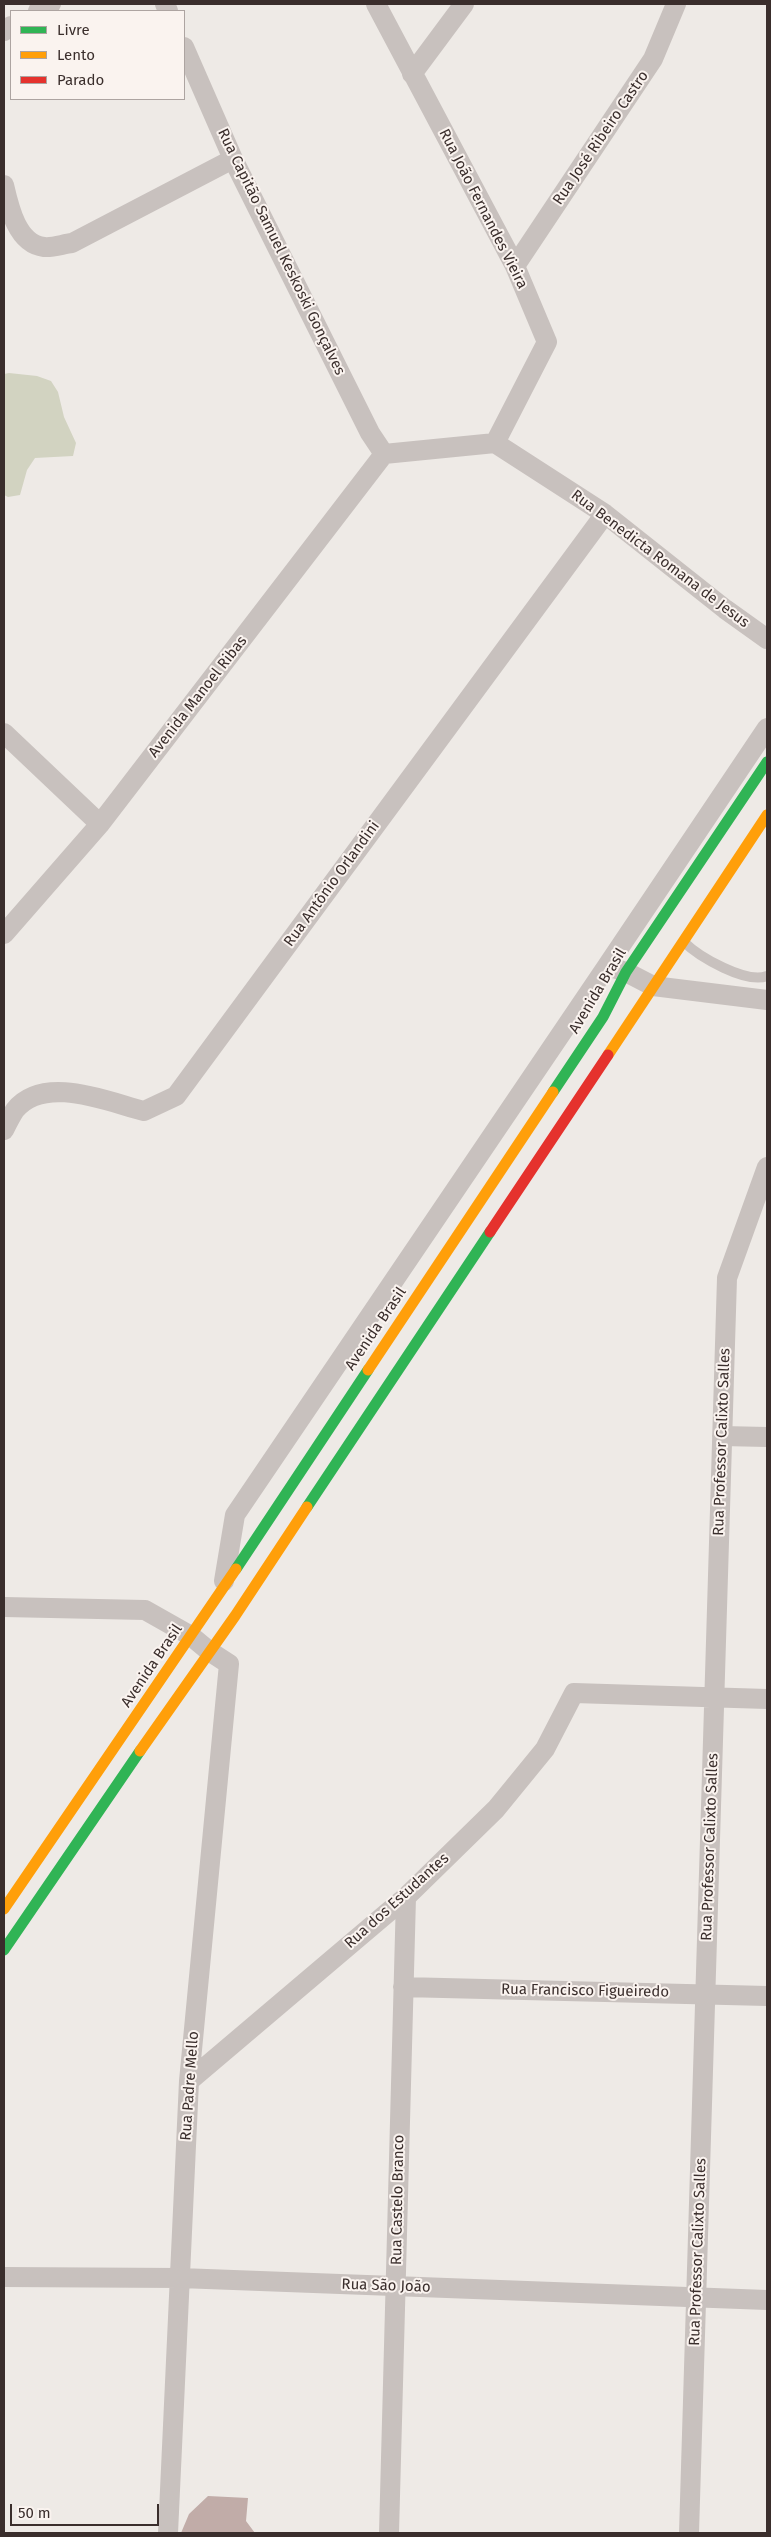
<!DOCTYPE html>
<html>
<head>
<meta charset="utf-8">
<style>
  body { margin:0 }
  #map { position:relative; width:771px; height:2537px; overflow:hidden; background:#eeeae6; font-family:"Fira Sans",sans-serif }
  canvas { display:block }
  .frame { position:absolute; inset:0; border:5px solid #3a2e2c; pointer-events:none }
  .legend { position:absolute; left:10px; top:10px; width:175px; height:90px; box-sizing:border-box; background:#faf3ef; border:1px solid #ada4a1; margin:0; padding:6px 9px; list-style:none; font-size:15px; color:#3a2e2c }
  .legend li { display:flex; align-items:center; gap:10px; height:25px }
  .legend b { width:25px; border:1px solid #ada4a1 }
  .scale { position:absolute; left:10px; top:2504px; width:149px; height:22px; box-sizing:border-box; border:2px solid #3a2e2c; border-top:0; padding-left:6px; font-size:15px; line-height:18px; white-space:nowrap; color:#3a2e2c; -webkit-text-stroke:4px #faf3ef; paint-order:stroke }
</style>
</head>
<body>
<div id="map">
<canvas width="771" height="2537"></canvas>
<div class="frame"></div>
<ul class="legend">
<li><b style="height:6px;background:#30b455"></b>Livre</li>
<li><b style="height:6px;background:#ff9f0a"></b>Lento</li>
<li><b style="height:6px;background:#e5322d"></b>Parado</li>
</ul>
<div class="scale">50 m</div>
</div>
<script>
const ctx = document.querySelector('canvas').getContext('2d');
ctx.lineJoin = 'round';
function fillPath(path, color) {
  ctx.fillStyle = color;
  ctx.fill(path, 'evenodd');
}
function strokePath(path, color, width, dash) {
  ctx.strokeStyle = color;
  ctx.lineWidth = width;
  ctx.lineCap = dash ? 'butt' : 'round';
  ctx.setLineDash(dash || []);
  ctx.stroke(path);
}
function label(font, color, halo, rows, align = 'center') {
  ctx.font = font + ' "Fira Sans",sans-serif';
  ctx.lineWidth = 4;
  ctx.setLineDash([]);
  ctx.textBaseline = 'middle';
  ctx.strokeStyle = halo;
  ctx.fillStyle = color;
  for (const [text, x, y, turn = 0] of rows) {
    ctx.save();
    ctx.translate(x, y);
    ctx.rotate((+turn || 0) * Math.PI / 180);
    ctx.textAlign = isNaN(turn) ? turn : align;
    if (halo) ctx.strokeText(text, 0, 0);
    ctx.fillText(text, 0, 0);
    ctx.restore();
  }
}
fillPath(new Path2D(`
  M9,373L37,376L51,381L58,392L64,417L76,443L73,456L35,458L27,470L20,495L8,497L4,495V374Z`), '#d2d3c1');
fillPath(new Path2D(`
  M208,2496L248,2498L246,2521L255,2533H181L189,2514Z`), '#c1aca8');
strokePath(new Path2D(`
  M684,942C699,957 746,984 767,976`), '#c8c1be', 10);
strokePath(new Path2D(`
  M165,4L168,11
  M376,4L515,266L547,342L495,443
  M38,11L51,4
  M4,31L11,26
  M184,47L233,159L370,433L384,454
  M412,74L464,4
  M4,185C9,207 17,244 44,247C53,248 63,244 72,243L233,159
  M515,266L653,59L676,4
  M384,454L495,443L605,514L725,609L767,639
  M4,733L100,824
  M4,934L100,824L384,454
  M607,966L767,728
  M4,1130C7,1124 11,1116 15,1110C44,1074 108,1102 144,1111L176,1096L605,514
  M722,1436L767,1437
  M224,1581L235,1515L607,966L626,972L653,986L767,1000
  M4,1607L145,1610L191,1636L209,1651L229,1664L189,2081L168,2533
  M403,1987L767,1996
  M189,2081L406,1897L496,1809L545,1749L574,1693L767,1699
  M4,2277L180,2278L767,2300
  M389,2533L406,1897
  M689,2533L727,1278L767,1167`), '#c8c1be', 20);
strokePath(new Path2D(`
  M553,1092L603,1017L626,972L767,762
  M307,1507L490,1232
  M236,1569L368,1370
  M4,1950L140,1751`), '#30b455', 11);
strokePath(new Path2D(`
  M608,1055L767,815
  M368,1370L553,1092
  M140,1751L235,1616L307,1507
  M4,1909L236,1569`), '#ff9f0a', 11);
strokePath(new Path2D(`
  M490,1232L608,1055`), '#e5322d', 11);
label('15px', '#3a2e2c', '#faf3ef', [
  ["Rua José Ribeiro Castro",601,138,-56],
  ["Rua João Fernandes Vieira",483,209,63],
  ["Rua Capitão Samuel Keskoski Gonçalves",281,252,64],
  ["Rua Benedicta Romana de Jesus",660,559,37],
  ["Avenida Manoel Ribas",198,697,-52],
  ["Rua Antônio Orlandini",332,884,-54],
  ["Avenida Brasil",598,991,-59],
  ["Avenida Brasil",376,1329,-56],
  ["Rua Professor Calixto Salles",722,1442,-88],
  ["Avenida Brasil",152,1666,-56],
  ["Rua Professor Calixto Salles",710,1847,-88],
  ["Rua dos Estudantes",397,1901,-42],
  ["Rua Francisco Figueiredo",585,1991,1],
  ["Rua Padre Mello",190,2086,-86],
  ["Rua Castelo Branco",398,2200,-89],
  ["Rua Professor Calixto Salles",698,2252,-88],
  ["Rua São João",386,2286,2]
]);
</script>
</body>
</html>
